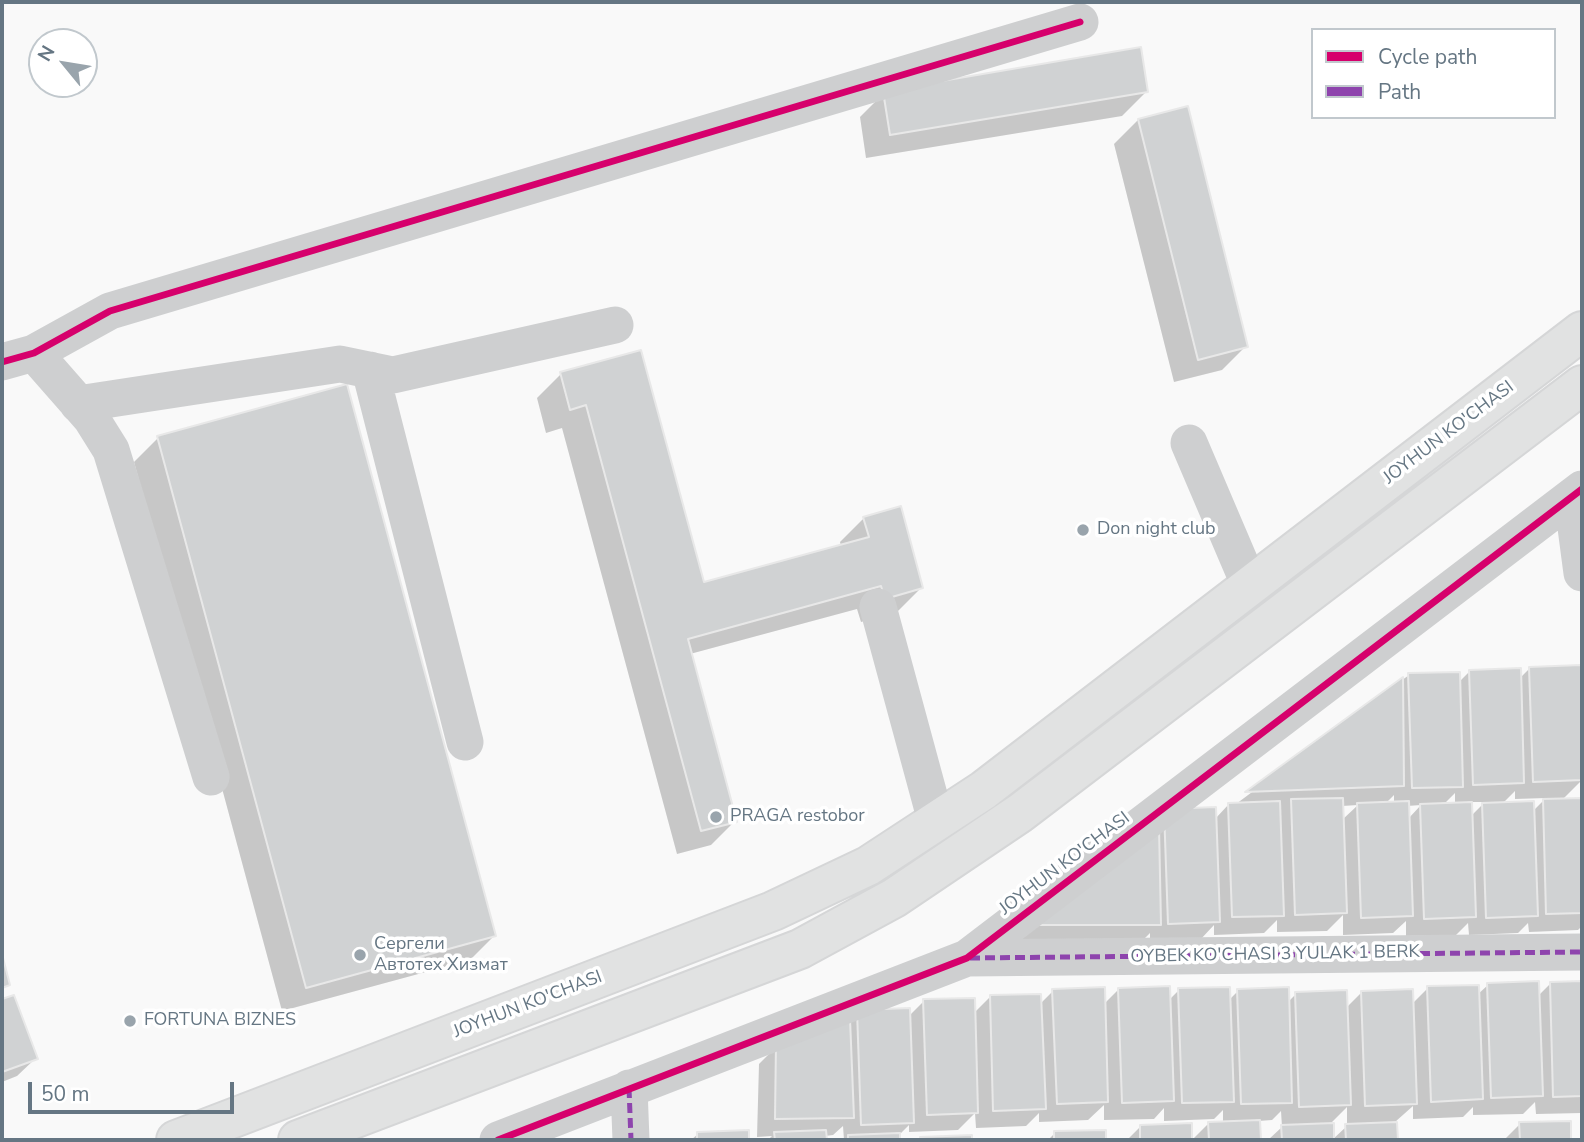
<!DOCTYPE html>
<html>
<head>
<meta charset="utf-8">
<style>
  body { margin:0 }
  #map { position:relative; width:1584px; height:1142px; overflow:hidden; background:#f9f9f9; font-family:"Nunito Sans",sans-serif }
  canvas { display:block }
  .frame { position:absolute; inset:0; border:4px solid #657683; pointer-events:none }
  .legend { position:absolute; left:1311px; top:28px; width:245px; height:91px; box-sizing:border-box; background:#fff; border:2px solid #c1c8cd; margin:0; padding:9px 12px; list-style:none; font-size:21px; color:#657683 }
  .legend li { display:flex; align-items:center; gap:14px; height:35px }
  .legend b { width:35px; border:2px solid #c1c8cd }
  .north { position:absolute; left:28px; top:28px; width:70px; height:70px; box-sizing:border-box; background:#fff; border:2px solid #c1c8cd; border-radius:50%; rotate:300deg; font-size:19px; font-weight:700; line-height:28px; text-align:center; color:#657683 }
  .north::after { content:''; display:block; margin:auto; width:24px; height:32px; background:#99a4ac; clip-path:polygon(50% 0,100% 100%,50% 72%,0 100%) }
  .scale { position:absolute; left:28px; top:1082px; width:206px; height:32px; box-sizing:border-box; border:4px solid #657683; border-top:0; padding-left:9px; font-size:21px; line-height:24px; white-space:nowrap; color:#657683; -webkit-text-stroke:5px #fff; paint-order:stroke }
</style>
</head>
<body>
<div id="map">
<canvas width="1584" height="1142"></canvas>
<div class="frame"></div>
<ul class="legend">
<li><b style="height:9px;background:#d6006c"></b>Cycle path</li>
<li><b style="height:9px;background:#8e44ad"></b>Path</li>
</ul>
<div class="north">N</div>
<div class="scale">50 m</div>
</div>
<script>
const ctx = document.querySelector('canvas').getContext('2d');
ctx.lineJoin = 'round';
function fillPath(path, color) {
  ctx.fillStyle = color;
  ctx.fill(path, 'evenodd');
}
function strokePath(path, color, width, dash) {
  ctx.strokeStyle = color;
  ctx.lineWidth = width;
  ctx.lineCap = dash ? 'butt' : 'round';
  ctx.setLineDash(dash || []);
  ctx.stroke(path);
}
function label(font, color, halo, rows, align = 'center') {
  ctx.font = font + ' "Nunito Sans",sans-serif';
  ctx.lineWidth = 7;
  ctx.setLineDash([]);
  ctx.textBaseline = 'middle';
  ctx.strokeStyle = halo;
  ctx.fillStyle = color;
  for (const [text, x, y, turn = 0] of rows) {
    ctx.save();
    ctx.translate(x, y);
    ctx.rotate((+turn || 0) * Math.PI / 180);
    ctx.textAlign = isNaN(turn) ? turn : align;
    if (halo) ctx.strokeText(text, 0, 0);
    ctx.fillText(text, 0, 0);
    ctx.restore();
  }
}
fillPath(new Path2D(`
  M1146,92L1122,116L866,158L860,117L884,93Z
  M1138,120L1246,346L1222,370L1174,382L1114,144Z
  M640,352L702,584L841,546L840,542L864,518L921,588L897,612L861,622L857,609L690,654L735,821L711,845L677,854L562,428L546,433L537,398L561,374Z
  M158,438L494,936L470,960L282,1011L134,462Z
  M1579,667L1582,780L1562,800L1582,799V926L1578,930L1529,932L1528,923L1518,933L1469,935L1468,923L1456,935L1406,936V921L1393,933L1343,935V915L1327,931L1277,932V920L1264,933L1214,935V925L1200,940L1150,942V933L1141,942L1013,943L1146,829L1215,819L1229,804H1236L1409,675L1458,683L1469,672L1519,679L1530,668ZM1515,791V799L1546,798L1533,811L1502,804ZM1455,793V804L1443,805ZM1394,795V803L1385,804ZM1470,802H1485L1471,816ZM1358,805L1342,820V806ZM1421,805L1408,819L1407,806Z
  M1582,982V1113L1536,1114L1535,1102L1523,1114L1473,1115V1107L1463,1117L1413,1119V1106L1395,1122L1396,1140H1268L1282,1127L1281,1111L1272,1120L1258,1121L1259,1140H1192L1209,1123H1223V1110L1214,1119L1164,1121V1108L1154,1119L1104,1120V1105L1088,1120L1039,1122V1113L1026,1126L976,1128L975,1113L958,1130L909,1132V1125L898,1136V1140H844L843,1126L833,1135L825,1136V1140H768L772,1136L757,1137L759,1064L777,1046L858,1011L908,1017L924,1001L973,1014L990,997L1040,1004L1053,991L1103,1005L1119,989L1169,1000L1179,990L1229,1000L1238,991L1287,1003L1296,994L1346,1008L1362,992L1412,1004L1428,988L1477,995L1488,985L1538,996L1550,984ZM1347,1107V1126L1332,1140V1122Z
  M13,997L36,1058L17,1076L2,1082V1001Z
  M1569,1122L1570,1140H1504L1520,1124Z
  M1190,1125V1140H1127L1141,1126Z
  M747,1131L748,1140H691L698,1134Z
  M1104,1131V1140H1048L1055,1133Z`), '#0003');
const building = new Path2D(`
  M1141,47L1148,92L890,135L883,91Z
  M1188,106L1248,347L1198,360L1138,119Z
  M641,350L704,582L869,537L863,517L901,506L923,588L885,599L881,586L688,639L737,822L701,831L586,405L570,410L560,372Z
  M347,384L496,936L306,988L157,436Z
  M1581,665L1582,780L1533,782L1529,667Z
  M1521,668L1524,783L1473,785L1469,670Z
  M1460,672L1463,787L1412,788L1408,673Z
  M1403,677L1404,786L1245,792Z
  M1343,798L1347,913L1295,915L1291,799Z
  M1582,798V913L1546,914L1543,799Z
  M1280,801L1284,916L1232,917L1228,803Z
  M1409,801L1413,916L1361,918L1357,803Z
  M1534,801L1538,916L1486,918L1482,803Z
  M1472,802L1476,917L1424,919L1420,804Z
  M1216,807L1220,922L1168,924L1164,809Z
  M1159,827L1161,925H1028Z
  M2,954L10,985L2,988Z
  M1539,981L1543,1096L1491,1098L1487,983Z
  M1582,981V1096L1553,1097L1550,982Z
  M1479,985L1483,1099L1431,1102L1427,986Z
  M1170,986L1174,1101L1122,1103L1118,988Z
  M1105,987L1108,1102L1057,1104L1052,989Z
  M1230,987L1234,1102L1182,1103L1178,988Z
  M1289,987L1292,1103L1241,1104L1237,989Z
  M1413,989L1417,1104L1365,1106L1361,991Z
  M1347,990L1351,1105L1299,1107L1295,992Z
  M1041,994L1046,1109L993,1111L990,995Z
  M14,995L38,1059L2,1072V999Z
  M975,998L978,1113L927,1115L923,999Z
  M910,1008L914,1123L861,1125L857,1010Z
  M850,1019L854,1118L775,1119L776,1044Z
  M1260,1120L1261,1140H1209L1208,1122Z
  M1571,1121V1140H1520L1519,1122Z
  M1397,1122L1398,1140H1346L1345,1124Z
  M1192,1123V1140H1140V1125Z
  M1334,1123V1140H1282L1281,1125Z
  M749,1130V1140H697V1132Z
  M826,1130L827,1140H775L774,1132Z
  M1106,1130V1140H1054V1131Z
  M900,1133V1140H848V1135Z
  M972,1135V1140H920V1137Z`);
fillPath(building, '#d0d2d3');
strokePath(building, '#e8e8e8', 2);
const major = new Path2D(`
  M176,1140L773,911L868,866L984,790L1582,331
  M298,1140L800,949L894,898L1020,813L1582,385`);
strokePath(major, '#d5d6d7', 42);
strokePath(new Path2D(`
  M34,353L91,418L111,450L211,777
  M2,362L34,353L110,311L1080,22
  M370,370L465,742
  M78,404L340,364L393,375L615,325
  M1189,443L1250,586
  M1572,497L1582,573
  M878,607L936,821
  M967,958L1582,952
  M629,1088L631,1140
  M498,1140L967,958L1582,489`), '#cecfd0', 37);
strokePath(major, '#e1e2e2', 38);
strokePath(new Path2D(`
  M970,958L1582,952
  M629,1088L631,1140`), '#8e44ad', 5, [10, 5]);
strokePath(new Path2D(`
  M2,362L34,353L110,311L1080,22
  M498,1140L967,958L1582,489`), '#d6006c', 7);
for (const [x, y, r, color] of [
  [1083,530,7,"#99a4ac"],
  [716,817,7,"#99a4ac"],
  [360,955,7,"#99a4ac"],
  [130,1021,7,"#99a4ac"]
]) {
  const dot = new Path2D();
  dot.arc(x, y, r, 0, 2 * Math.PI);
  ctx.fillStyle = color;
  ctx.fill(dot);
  strokePath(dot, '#fff', 2.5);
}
label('18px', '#657683', '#fff', [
  ["JOYHUN KO'CHASI",1449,433,-37],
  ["JOYHUN KO'CHASI",1065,864,-37],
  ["OYBEK KO'CHASI 3 YULAK 1 BERK",1275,955,-1],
  ["JOYHUN KO'CHASI",528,1005,-21]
]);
label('18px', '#657683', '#fff', [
  ["Don night club",1097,530],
  ["PRAGA restobor",730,817],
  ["Сергели",374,945],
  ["Автотех Хизмат",374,966],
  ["FORTUNA BIZNES",144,1021]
], 'left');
</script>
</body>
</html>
